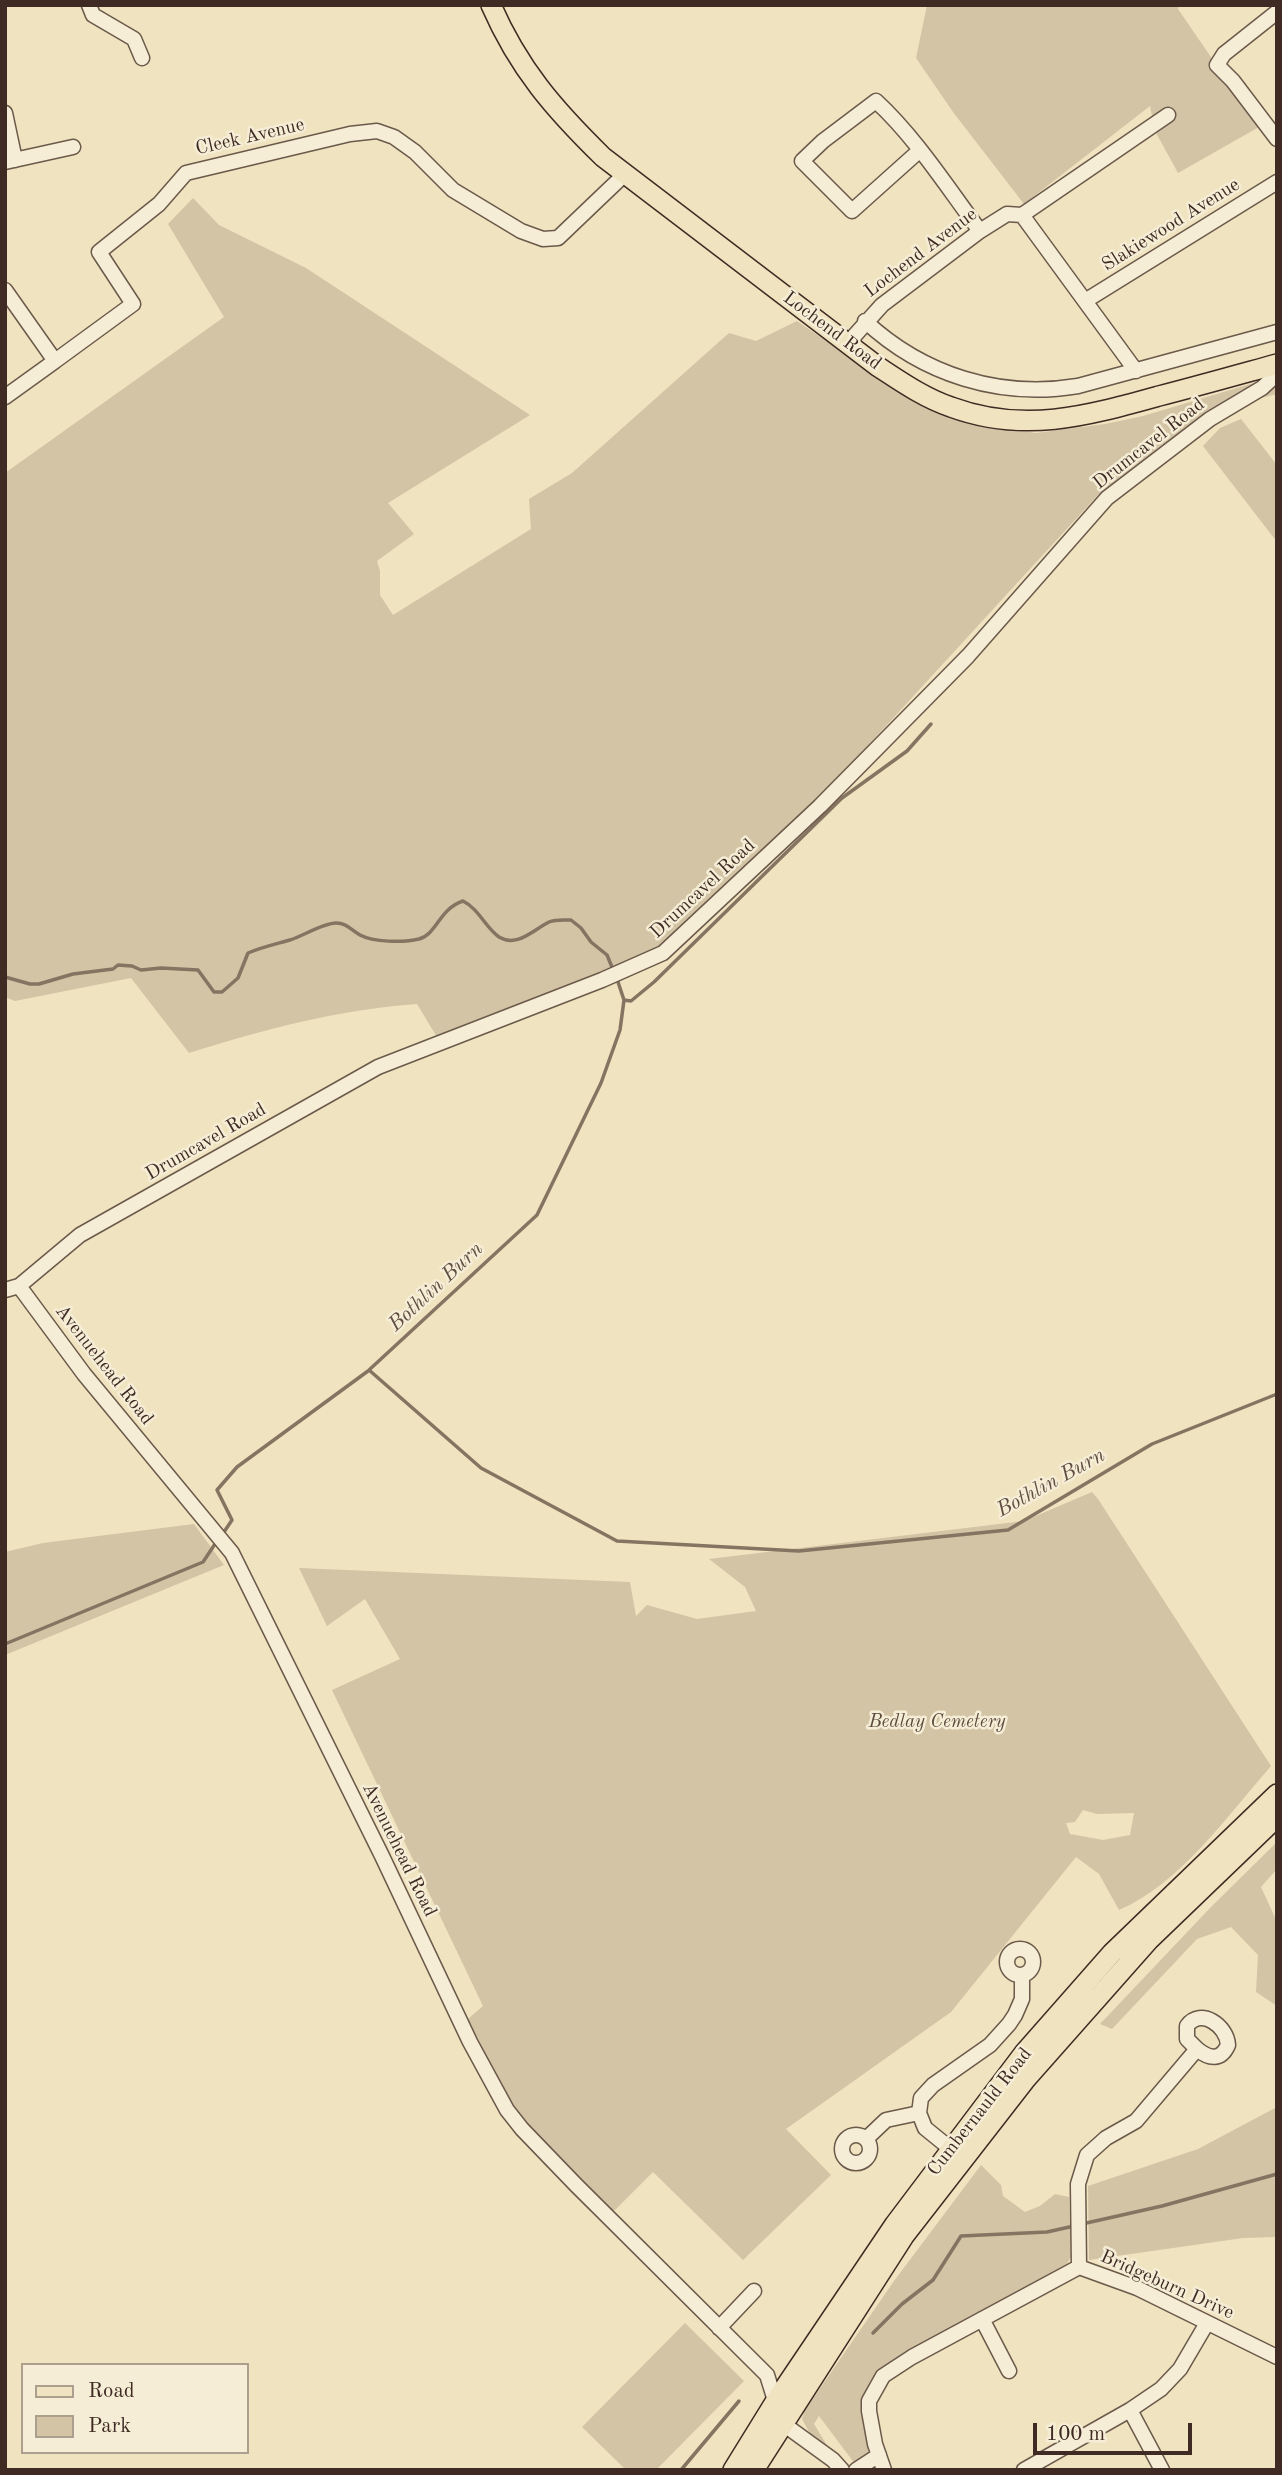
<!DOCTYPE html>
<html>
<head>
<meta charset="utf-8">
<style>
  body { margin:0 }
  #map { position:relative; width:1282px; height:2475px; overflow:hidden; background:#f0e3bf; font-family:"Old Standard TT",serif }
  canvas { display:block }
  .frame { position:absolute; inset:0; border:7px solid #3f2b24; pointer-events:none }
  .legend { position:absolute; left:21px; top:2363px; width:228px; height:91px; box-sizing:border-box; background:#f5edd5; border:2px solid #ac9f8e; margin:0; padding:9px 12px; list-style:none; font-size:21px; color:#3f2b24 }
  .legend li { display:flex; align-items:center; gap:14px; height:35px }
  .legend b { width:35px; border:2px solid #ac9f8e }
  .scale { position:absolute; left:1033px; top:2423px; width:159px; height:32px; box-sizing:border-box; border:4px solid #3f2b24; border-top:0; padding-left:9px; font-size:21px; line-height:24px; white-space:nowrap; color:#3f2b24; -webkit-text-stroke:5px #f5edd5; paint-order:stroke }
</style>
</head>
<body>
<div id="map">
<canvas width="1282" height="2475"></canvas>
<div class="frame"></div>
<ul class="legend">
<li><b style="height:9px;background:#f0e3bf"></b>Road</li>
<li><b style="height:19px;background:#d2c4a5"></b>Park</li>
</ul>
<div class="scale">100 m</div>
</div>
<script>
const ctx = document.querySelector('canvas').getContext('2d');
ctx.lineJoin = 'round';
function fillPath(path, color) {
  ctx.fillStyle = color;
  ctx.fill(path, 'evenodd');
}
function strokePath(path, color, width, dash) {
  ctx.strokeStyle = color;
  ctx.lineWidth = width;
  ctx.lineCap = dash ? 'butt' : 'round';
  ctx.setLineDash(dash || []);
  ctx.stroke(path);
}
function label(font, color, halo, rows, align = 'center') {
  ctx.font = font + ' "Old Standard TT",serif';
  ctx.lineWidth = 5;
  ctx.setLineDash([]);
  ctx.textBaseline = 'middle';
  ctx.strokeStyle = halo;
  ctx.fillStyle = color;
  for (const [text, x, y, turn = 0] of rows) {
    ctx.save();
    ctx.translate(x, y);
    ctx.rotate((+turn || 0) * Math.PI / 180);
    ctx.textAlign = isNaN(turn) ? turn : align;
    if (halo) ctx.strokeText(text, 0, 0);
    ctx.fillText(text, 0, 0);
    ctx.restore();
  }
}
fillPath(new Path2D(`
  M927,5H1179L1178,9L1259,127L1178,173L1155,131L1150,106L1024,204L953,112L916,58Z
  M193,198L219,225L306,268L530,415L388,503L414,534L377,561L380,571V595L393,615L531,529L529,499L572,473L729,333L756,341L797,321L860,364L959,421L1036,433L1105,424L1143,416L1277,376V394L1205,412L1204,415L1097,496L818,800L706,901L657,948L589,980L437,1037L417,1004C336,1010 266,1029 189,1053L131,978L15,1001L5,997V473L224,317L168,224Z
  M1241,419L1277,465V542L1203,446L1220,428Z
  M1092,1492L1098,1499L1271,1766C1228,1815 1180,1884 1119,1910L1099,1874L1076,1857L951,2012L786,2129L831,2175L743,2260L653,2172L613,2212L538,2138L513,2110L468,2019L483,2006L332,1690L400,1659L365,1599L327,1626L299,1568L630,1582L636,1616L647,1605L697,1619L756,1611L745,1587L709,1559L1024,1521ZM1083,1810L1097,1814L1134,1813L1130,1835L1103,1840L1070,1834L1066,1823L1075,1822Z
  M194,1524L224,1565L5,1655V1552L43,1543Z
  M1277,1842V1869L1261,1887L1277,1922V2006L1256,1992L1258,1955L1231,1927L1197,1939L1112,2029L1100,2024L1211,1907Z
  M1277,2107V2237L1243,2238L1089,2260L1088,2186L1198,2149Z
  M981,2165L1001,2185L1003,2196L1025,2212L1040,2206L1055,2194L1069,2197L1071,2256L1067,2264L899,2357C886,2366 874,2373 868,2388C859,2407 876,2449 865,2459C862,2461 858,2462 855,2464L819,2416L814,2424L831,2452L813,2439L802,2419L805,2410L894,2281Z
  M685,2323L744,2381L656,2470H626L582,2427Z`), '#d2c4a5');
strokePath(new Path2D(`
  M5,977L30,984H39L73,974L113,969L118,965L132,966L141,970L161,968L198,970L214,992H222L238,978L248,953C262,947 276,944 290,940C303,936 323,923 336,923C347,923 351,930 360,935C373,942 403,943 419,939C437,934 439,909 463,901C479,909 485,927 499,937C517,948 533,930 549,922C556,919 564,920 571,920L581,928L591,942L607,955L614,972
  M617,979L624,1000L620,1030L601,1083L537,1215L369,1370L481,1468L617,1541L799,1551L1008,1530L1152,1444L1277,1394
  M624,1000L631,1001L654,982L842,798L907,751L931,724
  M222,1535L232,1520L217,1490L237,1467L368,1371
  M5,1644L203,1562L217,1541
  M1082,2224L1162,2206L1277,2174
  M873,2333L902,2304L933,2280L961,2236L1047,2232L1074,2226
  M681,2470L739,2401`), '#857461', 3.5);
const minor = new Path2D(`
  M89,5L93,15L134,39L142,58
  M1277,12L1224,54L1217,65L1233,81L1277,139
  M5,113L15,160
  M919,151L852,211L802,161L823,141L876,101C916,138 947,187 980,231
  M5,162L73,147
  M1022,215L1136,371
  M5,290L55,361L133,304L99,252L159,204L186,173L350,134L377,131L394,137L415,152L453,190L521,231L543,239L558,238L625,174
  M1085,301L1277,182
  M865,321C923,375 1000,399 1078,386L1277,332
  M847,344L882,305L980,231L1007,214L1022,215L1168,115
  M5,397L55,361
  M19,1286L84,1374L232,1553L382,1856L470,2042L507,2110L522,2129L576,2185L767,2375L782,2423L833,2460L842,2470
  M5,1290L19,1286L80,1235L378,1067L602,980L663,953L820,806L968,656L1107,498L1210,419L1262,388L1277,374
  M1007 1962a13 13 0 1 1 26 0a13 13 0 1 1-26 0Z
  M842 2149a14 14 0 1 1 28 0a14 14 0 1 1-28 0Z
  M866,2139L886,2120L919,2113
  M957,2154L925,2128L919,2113L921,2098L933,2085L990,2045L1009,2024L1015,2015L1022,1999V1976
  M1079,2267L1078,2184L1087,2155L1106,2138L1136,2121L1197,2049L1187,2039V2026C1201,2007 1227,2026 1228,2045C1221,2061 1209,2059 1197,2049
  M982,2319L1009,2371
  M719,2328L754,2291
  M1130,2410L1162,2470
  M856,2470L879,2455
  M884,2470L875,2444L869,2411V2401L883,2376L912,2357L1079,2267L1137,2288L1277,2357
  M1024,2470L1130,2410L1161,2389L1180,2369L1207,2323`);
const major = new Path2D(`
  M491,5C519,69 554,109 603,157L877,366C900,381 924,398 951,407C1024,434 1087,416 1159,396C1198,386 1237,375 1277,364
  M733,2470L775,2402L895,2224L1024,2053L1112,1953L1277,1794
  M754,2470L904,2236L1026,2079L1149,1940L1277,1817`);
strokePath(minor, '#6b594b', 17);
strokePath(major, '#3f2b24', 22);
strokePath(minor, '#f5edd5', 14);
strokePath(major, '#f0e3bf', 19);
label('19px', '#3f2b24', '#f5edd5', [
  ["Cleek Avenue",250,137,-13],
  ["Slakiewood Avenue",1171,225,-32],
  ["Lochend Avenue",921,253,-37],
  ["Lochend Road",832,331,37],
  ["Drumcavel Road",1149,444,-38],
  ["Drumcavel Road",703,889,-43],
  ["Drumcavel Road",206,1142,-30],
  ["Avenuehead Road",104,1365,52],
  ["Avenuehead Road",399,1850,64],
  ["Cumbernauld Road",980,2112,-52],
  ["Bridgeburn Drive",1167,2285,24]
]);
label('italic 19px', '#5c4a3e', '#f5edd5', [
  ["Bedlay Cemetery",937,1722]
]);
label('italic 21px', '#624f43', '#f5edd5', [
  ["Bothlin Burn",436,1287,-43],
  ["Bothlin Burn",1051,1483,-29]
]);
</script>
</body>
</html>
